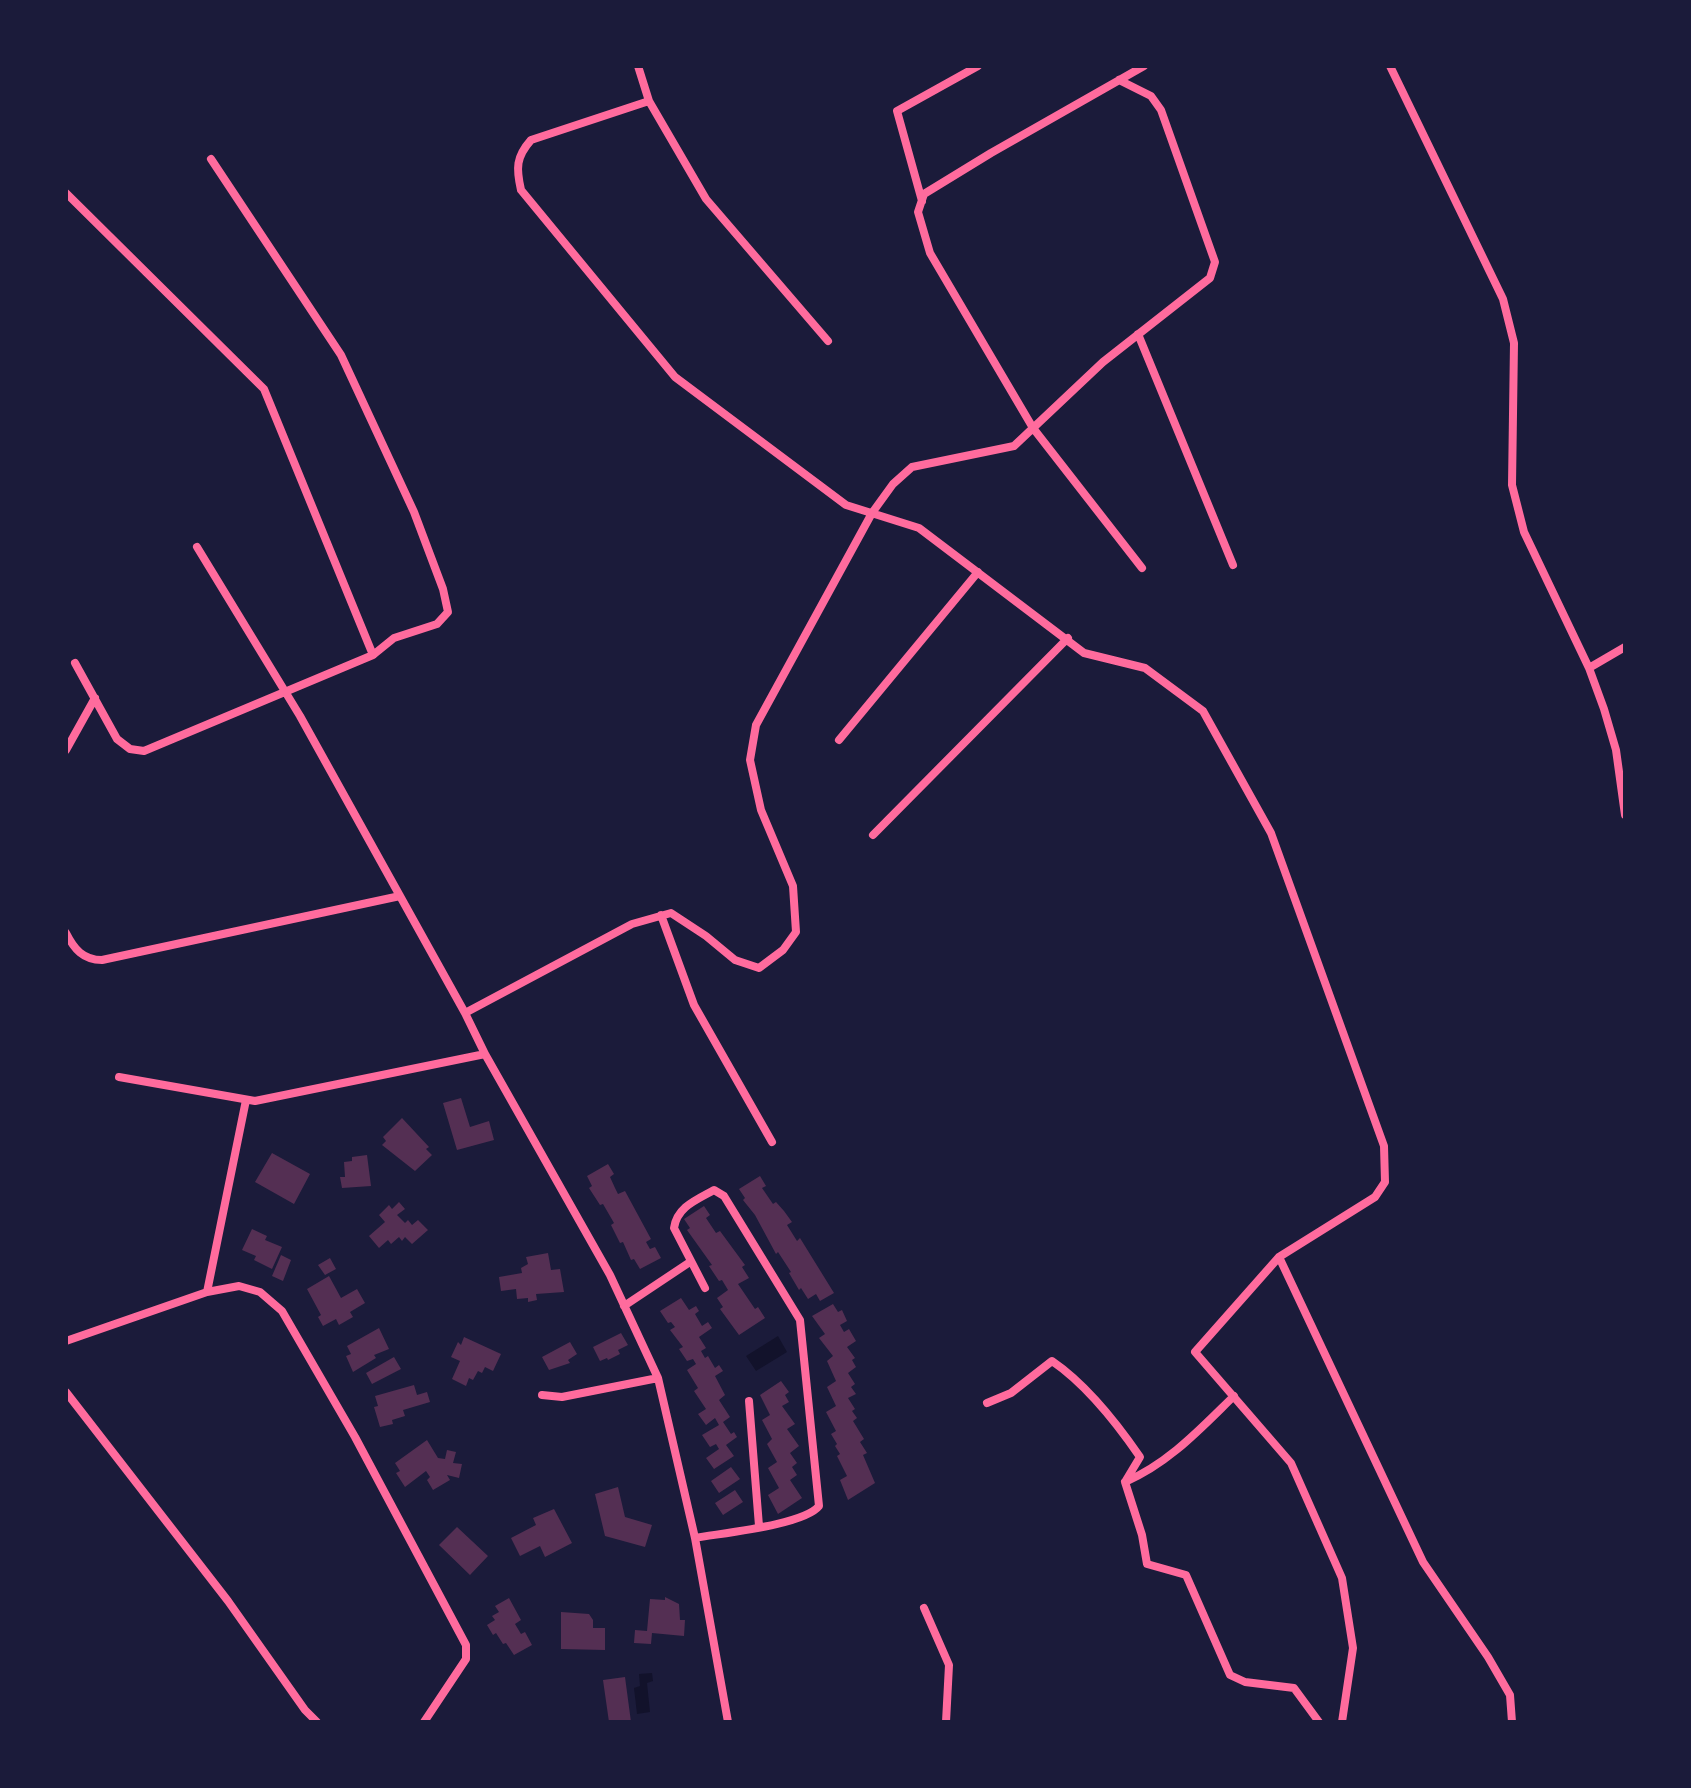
<!DOCTYPE html>
<html>
<head>
<meta charset="utf-8">
<style>
  body { margin:0 }
  #map { position:relative; width:1691px; height:1788px; overflow:hidden; background:#1b1b3a; font-family:Quicksand,sans-serif }
  canvas { display:block }
  .frame { position:absolute; inset:0; border:68px solid #1b1b3a; pointer-events:none }
</style>
</head>
<body>
<div id="map">
<canvas width="1691" height="1788"></canvas>
<div class="frame"></div>
</div>
<script>
const ctx = document.querySelector('canvas').getContext('2d');
ctx.lineJoin = 'round';
function fillPath(path, color) {
  ctx.fillStyle = color;
  ctx.fill(path, 'evenodd');
}
function strokePath(path, color, width, dash) {
  ctx.strokeStyle = color;
  ctx.lineWidth = width;
  ctx.lineCap = dash ? 'butt' : 'round';
  ctx.setLineDash(dash || []);
  ctx.stroke(path);
}
fillPath(new Path2D(`
  M778,1336L787,1352L756,1371L746,1356Z
  M652,1673L653,1681L647,1683L650,1712L637,1714L634,1688L640,1686L639,1674Z`), '#12122b');
fillPath(new Path2D(`
  M461,1098L470,1127L489,1121L494,1140L457,1150L443,1103Z
  M402,1118L429,1147L426,1149L432,1155L415,1171L382,1145L386,1141L383,1137Z
  M272,1153L310,1174L294,1204L255,1182Z
  M367,1155L371,1186L342,1188L340,1177H345L344,1162L352,1161V1157Z
  M608,1164L614,1174L610,1177L615,1188L618,1194L625,1191L651,1239L646,1242L650,1249L655,1247L661,1258L640,1269L634,1259L631,1260L623,1242L620,1243L611,1225L614,1223L603,1204L600,1205L589,1188L592,1186L587,1176Z
  M760,1176L766,1186L762,1188L773,1204L776,1202L784,1211L792,1222L787,1225L797,1241L800,1238L834,1293L820,1301L816,1294L808,1299L801,1288L799,1290L789,1273L791,1272L778,1252L776,1254L755,1215L743,1200L745,1198L739,1189Z
  M399,1202L405,1209L397,1215L405,1223L408,1220L412,1225L418,1220L428,1230L412,1244L405,1237L402,1241L399,1237L391,1244L388,1240L379,1248L369,1236L385,1222L379,1215L389,1205L392,1209Z
  M704,1206L710,1215L706,1218L716,1233L720,1231L745,1265L742,1267L749,1278L738,1284L755,1309L758,1307L765,1318L739,1335L720,1309L723,1307L717,1298L728,1290L722,1280L719,1281L709,1266L712,1265L687,1230L690,1228L684,1219Z
  M252,1229L267,1236L265,1240L282,1247L272,1269L254,1260L256,1256L242,1250Z
  M548,1253L551,1270L560,1269L564,1292L536,1294L537,1300L528,1302V1298L517,1299L516,1289L501,1291L499,1277L522,1273L521,1268L528,1264L526,1257Z
  M281,1255L291,1260L283,1281L272,1276Z
  M330,1258L336,1269L325,1275L318,1265Z
  M329,1276L341,1298L357,1289L365,1303L350,1312L353,1317L339,1325L336,1319L323,1326L318,1317L321,1315L307,1289Z
  M681,1298L689,1310L696,1306L699,1311L695,1314L702,1326L708,1322L712,1328L699,1337L706,1348L701,1351L705,1358L708,1356L715,1368L719,1365L723,1371L715,1376L725,1395L719,1400L730,1417L723,1422L731,1434L734,1432L737,1437L726,1445L734,1456L714,1469L706,1458L719,1449L716,1444L710,1447L702,1435L719,1425L715,1418L706,1425L698,1414L706,1409L694,1391L698,1388L687,1370L696,1364L693,1359L687,1361L679,1349L683,1347L670,1330L675,1327L671,1322L668,1323L660,1311Z
  M833,1304L838,1312L842,1310L847,1321L840,1325L844,1332L849,1329L856,1341L847,1347L855,1358L852,1360L856,1367L848,1373L855,1384L851,1387L856,1394L848,1398L855,1409L852,1411L857,1418L853,1421L864,1439L860,1442L867,1453L863,1455L875,1483L848,1500L840,1480L847,1476L837,1456L840,1454L835,1446L837,1444L831,1434L836,1431L826,1412L836,1406L827,1387L836,1381L827,1361L833,1356L819,1338L825,1334L812,1316Z
  M379,1328L389,1349L374,1355L376,1358L353,1372L346,1356L351,1354L347,1346Z
  M621,1333L628,1345L618,1350L620,1354L608,1360L607,1358L600,1361L593,1347Z
  M464,1337L501,1354L493,1371L485,1367L482,1373L478,1371L473,1380L469,1378L466,1386L452,1379L460,1361L451,1357L458,1342L461,1345Z
  M570,1342L577,1354L568,1360L570,1363L549,1370L542,1357Z
  M394,1357L401,1369L372,1384L366,1373Z
  M781,1381L789,1392L785,1395L789,1402L782,1406L795,1424L787,1429L799,1446L790,1453L797,1463L792,1467L797,1475L790,1480L802,1498L778,1514L768,1495L779,1488L768,1468L777,1462L767,1444L772,1439L762,1420L770,1415L760,1395Z
  M414,1385L417,1395L427,1392L430,1402L403,1410L405,1416L392,1420L393,1424L380,1427L374,1407L378,1406L375,1396Z
  M427,1440L438,1458L445,1459L447,1450L456,1452L453,1463L462,1464L459,1478L447,1475L450,1480L433,1490L427,1480L430,1477L426,1471L405,1487L396,1473L400,1471L395,1463Z
  M731,1467L740,1479L719,1493L711,1481Z
  M618,1487L625,1517L652,1525L645,1547L605,1536L595,1494Z
  M735,1490L743,1502L723,1515L715,1503Z
  M554,1509L572,1543L545,1557L540,1546L520,1556L511,1538L536,1525L533,1518Z
  M457,1527L488,1556L470,1575L439,1545Z
  M665,1597L679,1604L680,1620H685L684,1636L652,1633L651,1644L634,1643L635,1630L647,1631L650,1599L665,1600Z
  M509,1598L521,1620L515,1624L521,1634L525,1632L532,1645L514,1655L506,1643L503,1644L496,1633L493,1635L487,1625L495,1620L492,1616L499,1612L495,1606Z
  M561,1612L589,1614L593,1620V1628H605V1650L561,1649Z
  M625,1677L631,1722H609L603,1680Z`), '#542f53');
strokePath(new Path2D(`
  M638,66L649,101L531,140C516,157 516,168 521,190L675,377L846,505L919,528L1084,653L1145,668L1203,711L1271,833L1384,1146L1385,1182L1375,1197L1279,1257L1195,1352L1291,1463L1342,1578L1353,1648L1342,1722
  M1390,66L1503,299L1514,343L1512,485L1524,532L1589,668L1604,709L1616,750L1625,815
  M649,101L706,199L828,341
  M211,159L341,355L414,512L443,589L448,612L437,624L394,638L373,655
  M66,193L264,389L373,655L144,751L130,749L117,739L75,663
  M922,201L897,111L978,66
  M1138,334L1233,565
  M1142,568L1033,428L930,253L918,212L924,194L991,153L1144,66
  M1589,668L1625,647
  M839,740L978,572
  M66,750L95,698
  M873,835L1068,638
  M661,915L694,1005L772,1142
  M66,933C74,949 83,960 102,960L400,896
  M465,1013L632,924L671,913L706,936L735,960L759,968L783,950L796,932L793,886L761,810L750,760L756,725L872,513L893,484L912,467L1014,446L1103,362L1210,278L1215,262L1161,110L1151,96L1119,80
  M485,1054L610,1275L658,1378L695,1538L728,1722
  M119,1077L255,1101L485,1054L465,1013L300,716L197,547
  M1279,1257L1423,1562L1488,1657L1510,1695L1512,1722
  M207,1292L246,1100
  M624,1306L690,1262
  M66,1341L207,1292L239,1286L260,1292L282,1311L355,1437L466,1645V1659L424,1722
  M66,1392L228,1601L305,1710L317,1722
  M542,1395L562,1397L658,1378
  M749,1401L759,1526
  M987,1403L1011,1393L1052,1361C1087,1385 1116,1422 1140,1457L1125,1482L1142,1535L1147,1564L1186,1575L1230,1675L1245,1682L1294,1688L1319,1722
  M1125,1482C1169,1463 1200,1429 1234,1396
  M695,1538C722,1533 804,1525 819,1506L800,1320L724,1196L714,1190C696,1200 677,1207 674,1228L705,1288
  M924,1608L949,1665L946,1722`), '#ff6b9d', 8);
</script>
</body>
</html>
